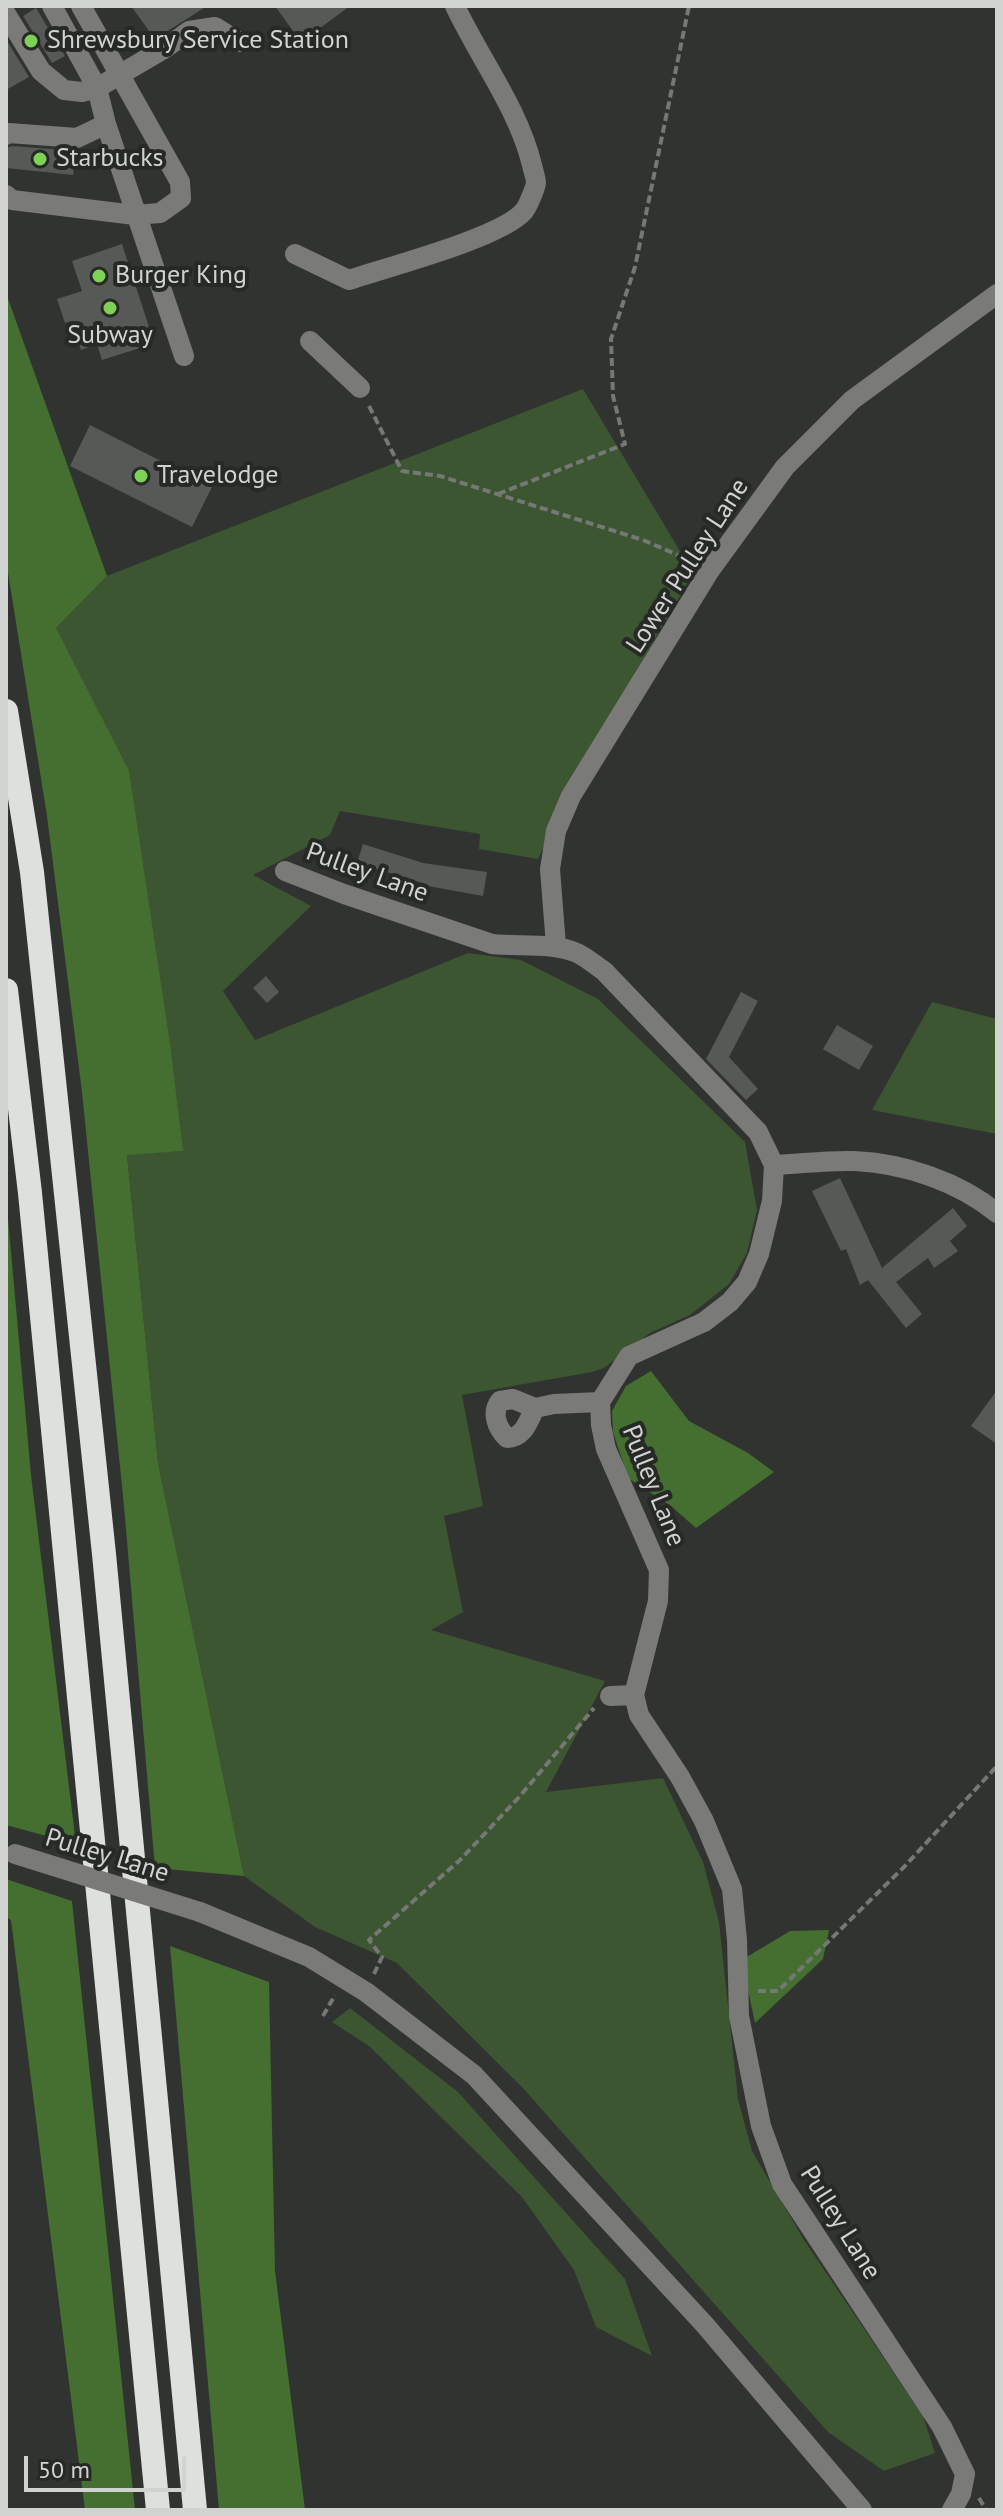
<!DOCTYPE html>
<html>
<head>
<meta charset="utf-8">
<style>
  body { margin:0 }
  #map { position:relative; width:1003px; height:2516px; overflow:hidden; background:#30332f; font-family:"PT Sans",sans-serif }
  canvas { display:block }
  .frame { position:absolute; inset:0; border:8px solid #d1d3d0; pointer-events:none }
  .scale { position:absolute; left:24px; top:2456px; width:162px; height:36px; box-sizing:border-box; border:4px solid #d1d3d0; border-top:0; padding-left:10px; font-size:24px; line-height:28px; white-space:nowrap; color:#d1d3d0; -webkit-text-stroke:6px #262925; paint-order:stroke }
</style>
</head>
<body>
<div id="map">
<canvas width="1003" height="2516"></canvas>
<div class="frame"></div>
<div class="scale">50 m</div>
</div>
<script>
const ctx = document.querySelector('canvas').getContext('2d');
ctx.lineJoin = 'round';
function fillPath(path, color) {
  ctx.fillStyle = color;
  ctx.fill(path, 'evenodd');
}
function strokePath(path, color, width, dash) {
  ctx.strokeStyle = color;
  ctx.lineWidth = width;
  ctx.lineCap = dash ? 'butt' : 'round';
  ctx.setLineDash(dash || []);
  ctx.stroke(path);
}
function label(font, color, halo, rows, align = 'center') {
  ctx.font = font + ' "PT Sans",sans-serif';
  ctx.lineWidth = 8;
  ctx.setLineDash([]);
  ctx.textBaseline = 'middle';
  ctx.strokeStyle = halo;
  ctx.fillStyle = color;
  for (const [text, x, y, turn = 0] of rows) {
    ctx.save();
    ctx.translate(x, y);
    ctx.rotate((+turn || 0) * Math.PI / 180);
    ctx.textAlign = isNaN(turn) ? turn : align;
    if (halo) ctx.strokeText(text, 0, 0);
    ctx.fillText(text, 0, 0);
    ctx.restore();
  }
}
fillPath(new Path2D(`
  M583,389L693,573L574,780L538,859L479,849L480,834L340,811L330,835L253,875L311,906L223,991L255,1040L468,953L521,960L598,999L745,1142L757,1210L747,1253L729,1284L690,1315L650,1333L604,1368L592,1372L462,1395L483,1506L444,1516L463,1612L431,1630L605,1681L546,1792L663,1778L703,1862L719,1922L738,2099L752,2151L804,2240L923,2416L935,2453L884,2471L828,2432L522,2087L397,1963L315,1927L244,1876L158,1463L127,1154L182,1151L56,628L107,576Z
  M932,1002L997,1019V1134L872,1110Z
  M350,2008L458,2092L625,2279L652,2356L596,2327L574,2270L522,2197L369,2046L332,2022Z`), '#3c5631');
fillPath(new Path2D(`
  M6,293L107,576L56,628L129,771L170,1044L183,1151L127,1155L158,1463L244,1876L155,1868L124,1506L82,1092L47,816L6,560Z
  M6,1196L31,1475L76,1844L6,1825Z
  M651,1371L689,1421L748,1453L774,1472L696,1528L671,1506L628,1478L613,1432L612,1411L626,1386Z
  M6,1879L72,1901L135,2510H85L11,1920L6,1917Z
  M829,1930L823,1959L755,2023L748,1990L745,1958L790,1931Z
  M170,1946L269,1982L275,2271L305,2510H219Z`), '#446f30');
fillPath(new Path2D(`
  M131,6H207L155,39Z
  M275,6H350L301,42Z
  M36,8L65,56L52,63L23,16Z
  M6,39L29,77L6,90Z
  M12,146L76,151L73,175L6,168V148Z
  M122,244L150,330L136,335L140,348L102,360L97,344L81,350L71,321L65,323L57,299L82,291L72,261Z
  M90,425L212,487L192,527L70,466Z
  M363,844L423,863L487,872L483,896L428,886L429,885L357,863Z
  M266,976L279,992L267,1003L253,988Z
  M741,992L758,1001L729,1057L758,1089L746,1100L706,1059Z
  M837,1025L873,1046L859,1070L823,1049Z
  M840,1178L882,1268L953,1208L967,1226L950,1241L958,1251L934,1268L928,1258L896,1282L922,1314L906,1328L868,1280L860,1285L846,1249L841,1251L812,1191Z
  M997,1390V1444L971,1426Z`), '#565955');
strokePath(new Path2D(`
  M369,406L402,471L440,476L643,540L694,562
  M498,494L625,444L613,396L611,339L635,267L689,6
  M374,1974L382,1957L369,1940L460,1860L520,1796L594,1708
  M758,1991H778L904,1867L997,1766
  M323,2016L335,1995
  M979,2498L986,2510`), '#767875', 4, [8, 4]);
strokePath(new Path2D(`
  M52,6L97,88L106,124L184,356
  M6,14L41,71L64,90L82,92L97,88L167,47L189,31L215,27L239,42
  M6,135L9,133L77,138L106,124
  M6,195L12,200L135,215L160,213L181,198L180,182L81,6
  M295,254L349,280C387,267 501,238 524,211C528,206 535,189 536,183C536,178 533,170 532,165C518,108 480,59 455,6
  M310,341L360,388
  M285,871L344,894L492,944C518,947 553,942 577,953C586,957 595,965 604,971L758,1132L774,1165L772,1201L759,1254L747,1282L730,1302L704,1322L629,1356L600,1402L601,1425L606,1449L659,1570L658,1601L634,1695L639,1715L680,1777L704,1821L732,1889L737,1940L739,2016L761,2126L782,2184L942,2427L965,2474L961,2494L952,2510
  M556,946L550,869L556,831L571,796L710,570L785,467L852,400L997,294
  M774,1165C800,1164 828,1160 854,1161C904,1163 959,1182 997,1213
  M535,1408L513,1399L500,1401C491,1413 497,1428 507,1438C524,1438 528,1421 535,1408L554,1404L600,1402
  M610,1696L634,1695
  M200,1912L309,1957L366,1992L474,2075L705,2325L862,2510`), '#7a7b79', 20);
strokePath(new Path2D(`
  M6,711L32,872L104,1554L195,2510
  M6,990L30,1193L158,2510`), '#dde0dc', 24);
strokePath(new Path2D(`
  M15,1854L200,1912`), '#7a7b79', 20);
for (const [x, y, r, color] of [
  [31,41,8,"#7dd154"],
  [40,159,8,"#7dd154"],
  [99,276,8,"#7dd154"],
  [110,308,8,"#7dd154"],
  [141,476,8,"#7dd154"]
]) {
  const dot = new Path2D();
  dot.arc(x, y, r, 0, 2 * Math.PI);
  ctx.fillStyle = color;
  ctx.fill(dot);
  strokePath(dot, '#262925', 3);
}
label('26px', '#d1d3d0', '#262925', [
  ["Shrewsbury Service Station",47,41],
  ["Starbucks",56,159],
  ["Burger King",115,276],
  ["Subway",110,336,"center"],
  ["Travelodge",157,476]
], 'left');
label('26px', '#d1d3d0', '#262925', [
  ["Lower Pulley Lane",688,566,-57],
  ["Pulley Lane",367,873,20],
  ["Pulley Lane",653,1486,68],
  ["Pulley Lane",107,1856,17],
  ["Pulley Lane",840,2223,58]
]);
</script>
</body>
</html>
